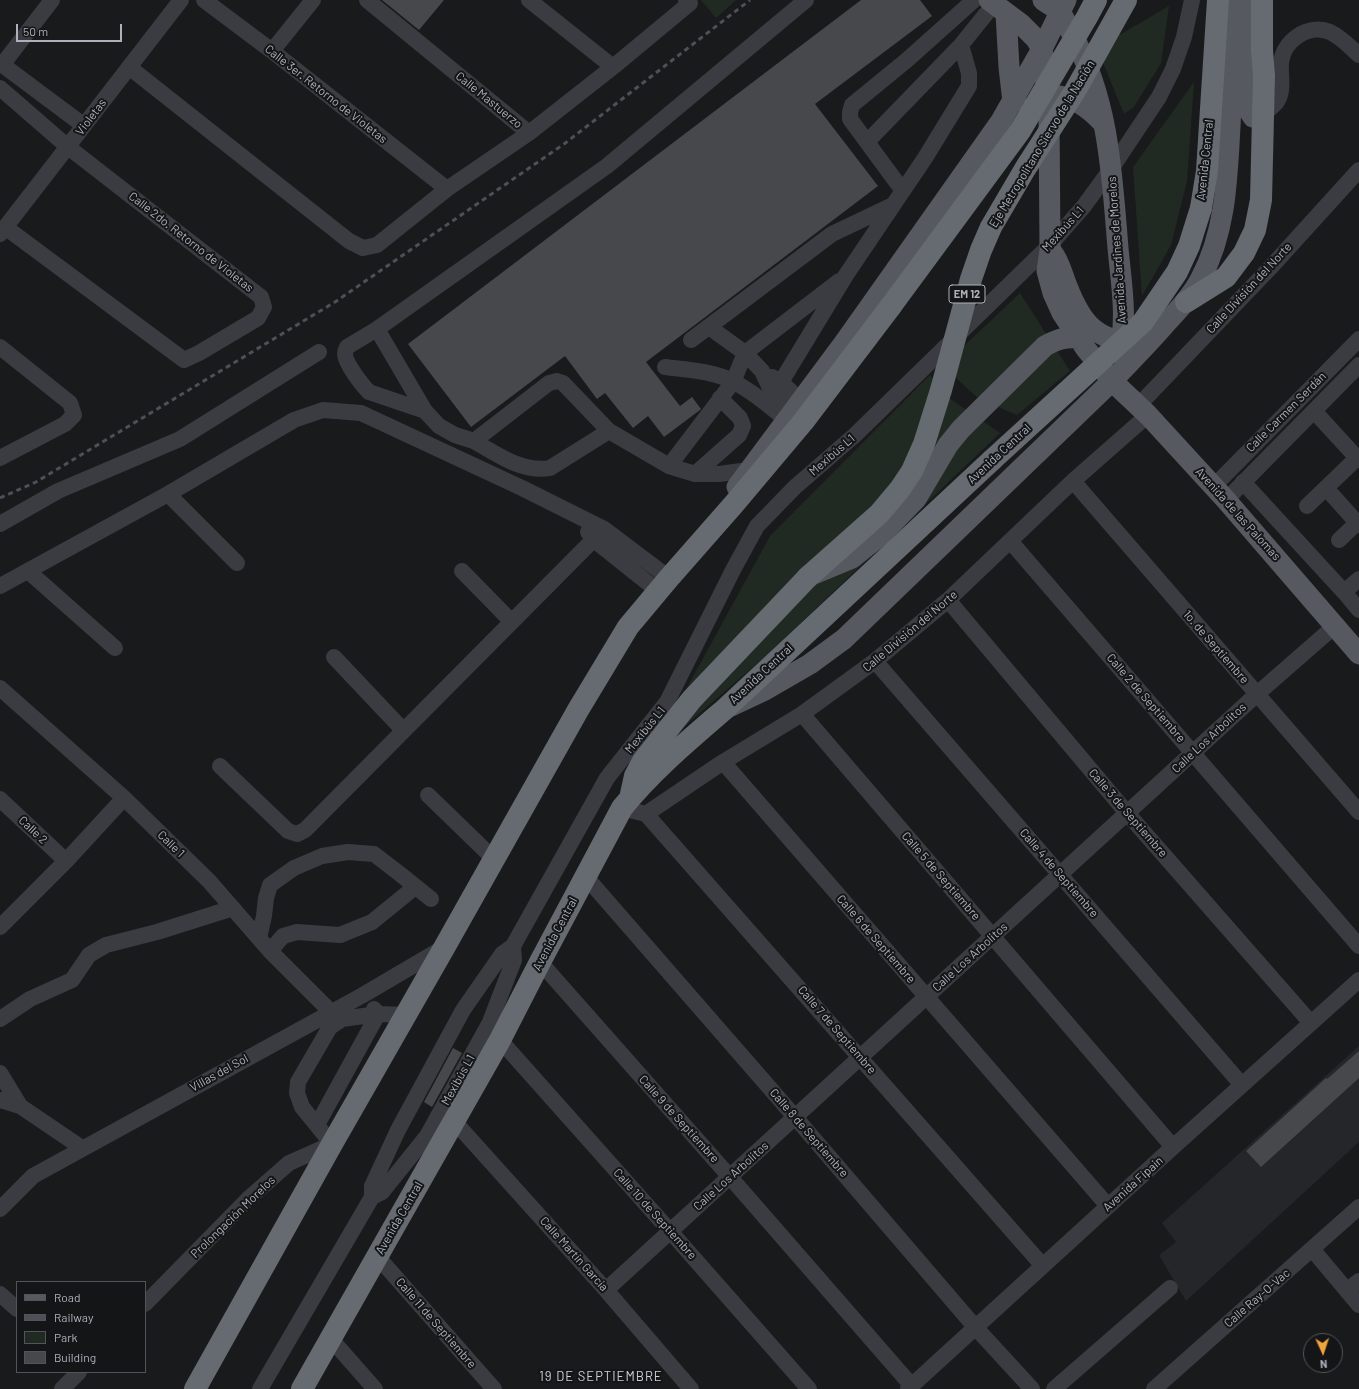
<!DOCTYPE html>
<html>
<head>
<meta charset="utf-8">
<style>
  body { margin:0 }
  #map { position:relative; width:1359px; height:1389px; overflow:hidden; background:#191a1c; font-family:Barlow,sans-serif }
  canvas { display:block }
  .legend { position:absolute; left:16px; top:1281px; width:130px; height:92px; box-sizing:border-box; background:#141517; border:1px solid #515459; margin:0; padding:5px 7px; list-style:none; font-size:12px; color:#acb2bb }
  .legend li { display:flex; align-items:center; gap:8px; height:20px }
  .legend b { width:20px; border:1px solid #515459 }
  .north { position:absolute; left:1303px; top:1333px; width:40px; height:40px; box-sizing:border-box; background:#141517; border:1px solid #515459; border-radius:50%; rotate:177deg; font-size:11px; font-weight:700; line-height:16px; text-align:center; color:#acb2bb }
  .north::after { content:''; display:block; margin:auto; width:14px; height:18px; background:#efa43e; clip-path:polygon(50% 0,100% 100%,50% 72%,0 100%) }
  .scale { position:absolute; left:16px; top:24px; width:106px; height:18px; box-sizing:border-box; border:2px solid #acb2bb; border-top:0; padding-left:5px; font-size:12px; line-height:14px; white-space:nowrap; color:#acb2bb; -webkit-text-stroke:3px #141517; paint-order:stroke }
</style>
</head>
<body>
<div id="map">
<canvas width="1359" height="1389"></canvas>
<ul class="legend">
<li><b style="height:5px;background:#565960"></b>Road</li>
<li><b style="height:5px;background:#4d5056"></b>Railway</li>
<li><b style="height:11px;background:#212a22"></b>Park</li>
<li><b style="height:11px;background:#46484c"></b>Building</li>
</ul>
<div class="north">N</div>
<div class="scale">50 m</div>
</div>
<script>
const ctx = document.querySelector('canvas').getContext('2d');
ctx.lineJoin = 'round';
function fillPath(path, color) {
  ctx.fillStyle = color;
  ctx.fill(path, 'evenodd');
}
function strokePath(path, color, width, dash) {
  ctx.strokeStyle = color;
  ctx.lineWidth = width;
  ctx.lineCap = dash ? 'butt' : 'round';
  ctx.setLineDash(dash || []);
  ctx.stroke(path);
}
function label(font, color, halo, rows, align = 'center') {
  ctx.font = font + ' Barlow,sans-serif';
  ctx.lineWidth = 4;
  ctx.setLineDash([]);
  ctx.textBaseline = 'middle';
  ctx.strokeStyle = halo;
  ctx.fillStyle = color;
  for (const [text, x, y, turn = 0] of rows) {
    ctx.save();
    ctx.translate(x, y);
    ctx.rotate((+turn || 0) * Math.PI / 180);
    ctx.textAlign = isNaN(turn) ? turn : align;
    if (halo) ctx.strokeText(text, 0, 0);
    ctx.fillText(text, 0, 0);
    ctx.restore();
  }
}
fillPath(new Path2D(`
  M1359,1046V1142L1186,1301L1159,1255L1176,1242L1162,1223Z`), '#252629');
fillPath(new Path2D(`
  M701,0H736L716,18Z
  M1169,6L1161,63L1134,107L1124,114L1097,48Z
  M1194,82L1187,181L1171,245L1142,296L1133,167Z
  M1020,293L1070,371L1017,415L979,399L955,377L945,364Z
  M930,375L946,396L1000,433L767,655L649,757L770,536Z`), '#212a22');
fillPath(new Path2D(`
  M382,0H444L419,30Z
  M861,0H920L932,16L815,104L878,186L646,362L680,406L692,397L701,409L700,410L664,437L648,416L633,428L605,393L597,399L565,356L471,427L408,344Z
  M453,1048L462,1053L432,1107L424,1102Z
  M1359,1051V1078L1261,1167L1246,1151L1326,1078L1327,1079Z`), '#46484c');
strokePath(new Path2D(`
  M204,0L272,51L447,189
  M367,0L529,133
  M529,0L613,67
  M272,51L313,0
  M0,63L83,125
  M2,65L52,0
  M129,67L349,241L363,248L377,245L447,189L529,133L613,67L690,3L686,0
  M0,88L68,147L261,297L264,307L258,318L199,353L184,360L5,227
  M1263,114C1268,110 1275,106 1278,100C1284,89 1280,75 1281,63C1283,41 1308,23 1330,32C1341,37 1350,47 1359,55
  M867,142L961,45L994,4
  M903,191L850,119V112L852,105L907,60L974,0
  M0,234L181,0
  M709,327L745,353L762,371L770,388L791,413
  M377,329L425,411L439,426L455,435L474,441
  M691,340L832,234L893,205
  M0,347L70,403L74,415L65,424L0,458
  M665,367C688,370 714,371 734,382C753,392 770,406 786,420
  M772,377L781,382L801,401
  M781,382L846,275L925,158L969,86V73L961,45
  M1138,406L1270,268L1359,170
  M425,411L369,392C362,385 345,363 345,354C345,351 346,349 347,347L377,329L607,166L806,0
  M1314,411L1359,460
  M609,431L550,468C523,473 496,454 474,441L549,383L557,381L563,383L609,431L669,466L695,474H719L749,470
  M669,466L733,382L745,353L839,281
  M695,474L739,435L743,426L740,418L720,398
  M1073,481L1359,812
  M1243,482L1344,592L1359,610
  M1214,486L1359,339
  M1326,488L1359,525
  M168,494L237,563
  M1226,500L1359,365
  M1307,506L1357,458
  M0,524L58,491L180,439L319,352
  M588,532L594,540L658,591
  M1339,540L1357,523
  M1011,542L1359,946
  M28,571L115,648
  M462,571L512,622
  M0,586L168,494L294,420L323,410L361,413L522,488L604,529L669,578
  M1344,592L1359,579
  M948,600L1127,813L1311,1023
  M334,657L403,730
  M875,661L1242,1085
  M0,688L124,798L209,881L270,951L331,1012
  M802,714L1173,1147
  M723,762L1108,1206
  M220,766L288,831L297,834L305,830L604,529
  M428,795L494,859
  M0,799L66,861
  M622,808L646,814L1043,1266
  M646,814L723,762L802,714L875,661L948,600L1073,481L1148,415
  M586,877L795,1117L976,1328L1032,1389
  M0,927L66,861L124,798
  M259,938L264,916L266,898L270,885L294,868L322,856L348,852L374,854L400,874L431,899
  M270,951L283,936L297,932L340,935L372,922L415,887
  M540,962L730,1177L912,1386
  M0,1019L30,999L72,980L89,955L106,945L157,932L233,908
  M500,1040L670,1231L809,1389
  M0,1073L20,1106
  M0,1100L20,1106L82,1148
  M454,1121L606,1290L691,1389
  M317,1125L378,1014L374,1009
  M372,1197L382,1192L427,1136L490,1022L514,960L513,946
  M0,1209L33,1176L363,995L443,948
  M1312,1249L1359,1305
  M377,1256L494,1389
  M606,1290L1257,694L1336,625
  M1347,1291L1359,1281
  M0,1294L17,1309
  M145,1304L248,1199L289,1163L332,1144L302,1107L297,1093L298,1082L330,1027L342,1019L378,1014L406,1015
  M331,1339L375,1389
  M62,1389L79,1372
  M260,1389L372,1197V1186L398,1130L463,1010L502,954L513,946L607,778L667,702L733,570L757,526L795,487L855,435L1050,245L1084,206L1111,169L1159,97L1173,69L1184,37L1192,0
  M908,1389L1173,1147L1359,980
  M1054,1389L1170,1288
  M1154,1389L1359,1207`), '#3a3c41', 16);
strokePath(new Path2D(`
  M989,0L1021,24L1036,39L1042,49L1044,61L1049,115L1050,250L1047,271L1053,293L1062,313L1086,349L1112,381L1148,415L1226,500L1359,654
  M1043,0C1048,4 1056,8 1060,12C1065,19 1069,29 1073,36C1109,101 1112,176 1118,248C1121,282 1128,319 1119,353
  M1249,0L1251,18L1246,101L1250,112L1253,117
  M1006,13L1009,67L1013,102L1016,101
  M1052,95C1075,97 1089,108 1104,124
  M1052,252C1060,262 1062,274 1067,286C1081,322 1095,341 1136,343
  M737,487L844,343L1001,121L1042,49L1066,0
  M816,573L852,558L881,535L916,499L948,445L961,429L1045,346C1058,339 1064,337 1079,338
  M731,706L765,690L810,664L844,639L1112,381C1131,361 1150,342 1168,321C1180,308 1193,294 1201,278C1226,231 1227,179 1230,127C1232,85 1233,42 1237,0`), '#565960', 21);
strokePath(new Path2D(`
  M1201,208L1207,171L1218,0
  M1186,302L1226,277L1244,253L1255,230L1261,200L1264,76L1262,50V0
  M631,794L635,776L643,761L692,699L808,577
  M195,1389L332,1144L444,948L578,710L628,627L669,578L734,504L803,422L891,306
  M302,1389L500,1040L540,962L622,808C652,771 689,740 725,709L992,460`), '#666a71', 22);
strokePath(new Path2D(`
  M0,498L36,482L335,302L564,144L750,0`), '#4d5056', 3, [5, 4]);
strokePath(new Path2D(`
  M891,306L1020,131L1087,17L1096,0
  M992,460L1143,322L1177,272L1189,246L1201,208
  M808,577L879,514L900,489L912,471L924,444L941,390L971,279L981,250L991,227L1025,169L1075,91L1126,0`), '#666a71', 22);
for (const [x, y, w] of [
  [967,294,36]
]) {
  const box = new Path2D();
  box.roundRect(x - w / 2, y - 9, w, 18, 3);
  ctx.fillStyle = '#141517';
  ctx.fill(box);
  strokePath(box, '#acb2bb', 1);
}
label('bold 11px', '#acb2bb', null, [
  ["EM 12",967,294]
]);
label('12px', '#acb2bb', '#141517', [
  ["Calle 3er. Retorno de Violetas",326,94,38],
  ["Calle Mastuerzo",489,100,39],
  ["Violetas",91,117,-53],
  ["Eje Metropolitano Siervo de la Nación",1042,144,-59],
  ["Avenida Central",1205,160,-84],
  ["Mexibús L1",1063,229,-48],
  ["Calle 2do. Retorno de Violetas",191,242,38],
  ["Avenida Jardines de Morelos",1117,250,-94],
  ["Calle División del Norte",1249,288,-47],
  ["Calle Carmen Serdán",1286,412,-45],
  ["Avenida Central",999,454,-43],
  ["Mexibús L1",832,455,-41],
  ["Avenida de las Palomas",1238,514,48],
  ["Calle División del Norte",910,631,-40],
  ["1o. de Septiembre",1216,647,49],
  ["Avenida Central",761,674,-43],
  ["Calle 2 de Septiembre",1146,698,49],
  ["Mexibús L1",645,730,-51],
  ["Calle Los Arbolitos",1209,738,-43],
  ["Calle 3 de Septiembre",1128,813,49],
  ["Calle 2",33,830,43],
  ["Calle 1",171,844,44],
  ["Calle 4 de Septiembre",1059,873,49],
  ["Calle 5 de Septiembre",941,876,49],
  ["Avenida Central",555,934,-62],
  ["Calle 6 de Septiembre",876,939,49],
  ["Calle Los Arbolitos",970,957,-42],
  ["Calle 7 de Septiembre",837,1030,49],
  ["Villas del Sol",219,1073,-29],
  ["Mexibús L1",458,1080,-61],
  ["Calle 9 de Septiembre",679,1119,48],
  ["Calle 8 de Septiembre",809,1133,49],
  ["Calle Los Arbolitos",731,1176,-42],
  ["Avenida Fipain",1133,1184,-42],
  ["Calle 10 de Septiembre",655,1214,48],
  ["Prolongación Morelos",233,1217,-44],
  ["Avenida Central",399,1218,-60],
  ["Calle Martín García",574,1254,48],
  ["Calle Ray-O-Vac",1257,1298,-41],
  ["Calle 11 de Septiembre",436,1323,49]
]);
ctx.letterSpacing = '1px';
label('13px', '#cdd1d7', '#141517', [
  ["19 DE SEPTIEMBRE",601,1377]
]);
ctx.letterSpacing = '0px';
</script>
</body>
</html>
